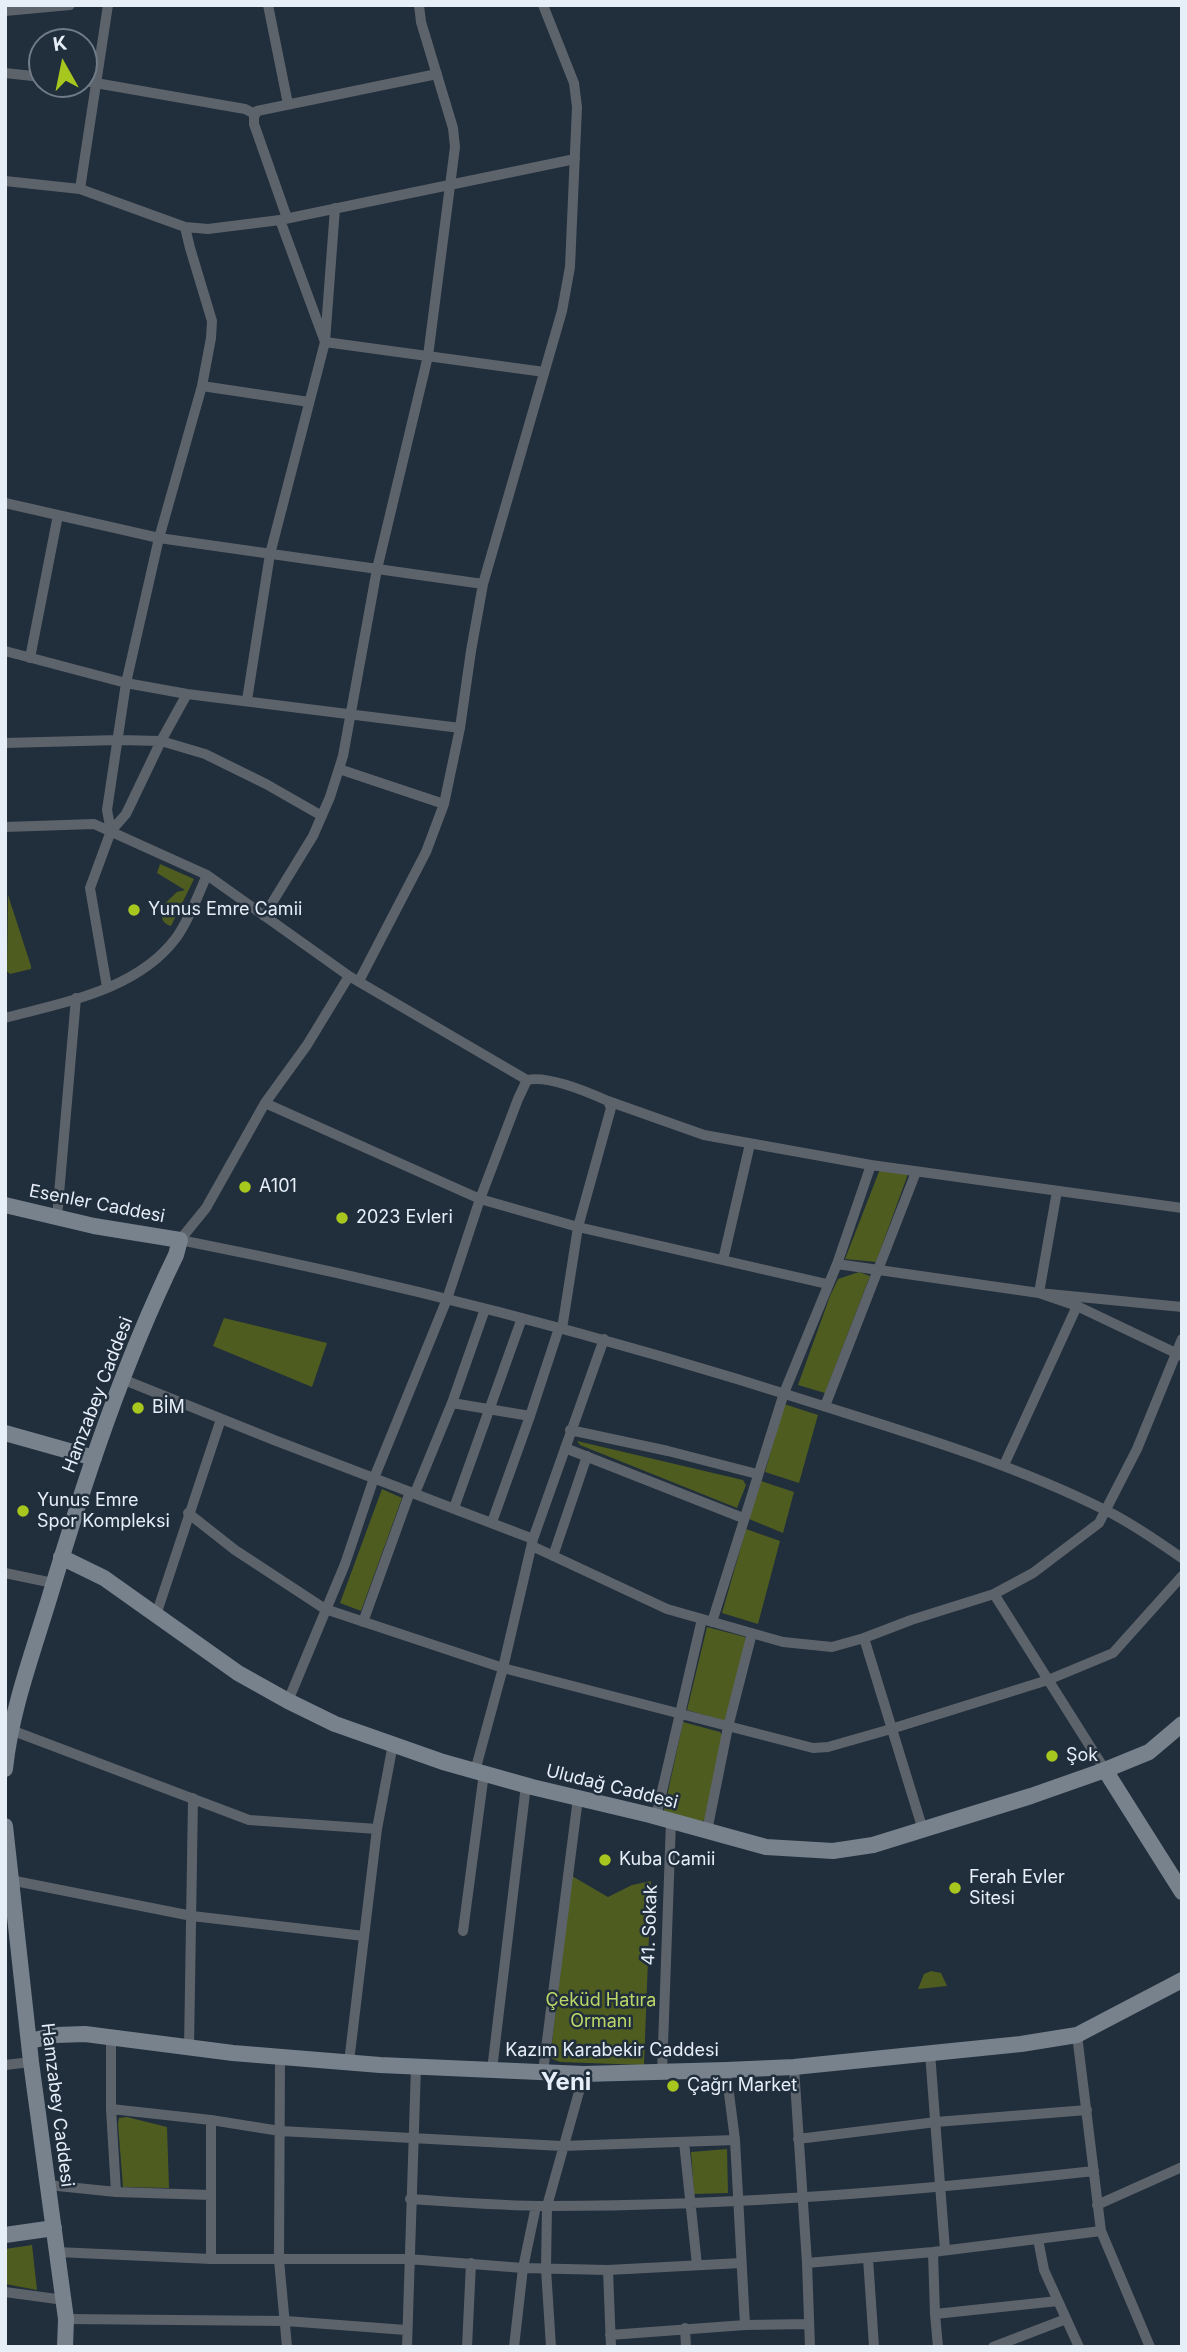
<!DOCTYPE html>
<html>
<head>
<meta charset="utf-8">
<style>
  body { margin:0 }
  #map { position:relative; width:1187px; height:2352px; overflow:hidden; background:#212e3c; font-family:Inter,sans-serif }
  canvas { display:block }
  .frame { position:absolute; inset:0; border:7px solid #e6eef8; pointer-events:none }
  .north { position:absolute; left:28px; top:28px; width:70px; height:70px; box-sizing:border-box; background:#212e3c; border:2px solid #707b87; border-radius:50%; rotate:351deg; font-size:19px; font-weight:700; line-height:28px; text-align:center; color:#e6eef8 }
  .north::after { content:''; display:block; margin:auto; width:24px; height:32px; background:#a7c71e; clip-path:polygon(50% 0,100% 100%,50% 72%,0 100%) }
</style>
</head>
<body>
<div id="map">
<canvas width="1187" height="2352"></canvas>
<div class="frame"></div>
<div class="north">K</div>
</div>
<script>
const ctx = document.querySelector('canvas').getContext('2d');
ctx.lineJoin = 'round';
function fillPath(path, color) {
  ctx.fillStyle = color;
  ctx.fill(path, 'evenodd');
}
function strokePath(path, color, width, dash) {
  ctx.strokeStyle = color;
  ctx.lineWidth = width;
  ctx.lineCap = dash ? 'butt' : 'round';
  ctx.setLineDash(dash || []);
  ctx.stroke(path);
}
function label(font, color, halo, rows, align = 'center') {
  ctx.font = font + ' Inter,sans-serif';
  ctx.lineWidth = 5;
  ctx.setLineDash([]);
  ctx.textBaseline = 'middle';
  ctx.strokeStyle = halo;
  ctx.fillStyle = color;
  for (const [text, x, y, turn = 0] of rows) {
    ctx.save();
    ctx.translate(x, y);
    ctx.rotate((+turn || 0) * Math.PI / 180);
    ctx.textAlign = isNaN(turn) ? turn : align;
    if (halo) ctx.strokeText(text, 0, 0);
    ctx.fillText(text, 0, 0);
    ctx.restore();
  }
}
fillPath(new Path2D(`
  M160,864L194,879L171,926C159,922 164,917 160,908L177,892L185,890L157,873Z
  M8,895L31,966V969L10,974L7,971Z
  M880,1169L908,1174L876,1262L845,1259Z
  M859,1272L870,1276L825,1393L798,1385L830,1296L838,1279Z
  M224,1318L327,1343L312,1387L213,1346Z
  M784,1404L818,1415L799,1483L765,1472Z
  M577,1441L743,1480L746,1485L737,1508L580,1445Z
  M761,1481L794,1492L783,1533L749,1519Z
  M382,1489L402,1498L361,1611L340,1603Z
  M746,1529L780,1541L758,1624L722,1613Z
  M707,1627L745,1637L746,1640L725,1721L687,1710Z
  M683,1722L720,1732L722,1735L706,1819L698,1824L667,1815L664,1810Z
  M572,1876L608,1897L632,1885L651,1881L644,2065L560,2062L550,2058Z
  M931,1971L941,1973L947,1986L918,1989L924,1974Z
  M127,2117L167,2127L169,2188L123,2187L118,2124L119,2118Z
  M727,2149L728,2193L694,2194L691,2152Z
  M32,2245L37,2290L5,2284V2249Z`), '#4e5c20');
strokePath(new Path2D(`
  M268,5L288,104
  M5,11L70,5
  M5,73L42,77
  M84,81L245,109L255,114
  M5,181L80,189L185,227L208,229L280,220L575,159
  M80,189L108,5
  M335,208L325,342L544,372
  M287,218L254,124V117L257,111L437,74
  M202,386L309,402
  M5,503L159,538L483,584
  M5,651L126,683L187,694L460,728
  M30,658L58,515
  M247,700L270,554L325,342L280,220
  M5,743L118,740L161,741L205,754L266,784L322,816
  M339,769L444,804
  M5,827L94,824L207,875L349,976L527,1080
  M111,831L107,810L126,683L159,538L202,386L211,338L212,321L190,248L185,227
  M264,916L313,836L330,797L343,756L377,569L428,356L455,147L453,128L421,22L419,5
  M349,976L307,1045L265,1103L206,1208L180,1240C396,1282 608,1337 817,1404C915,1435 1013,1464 1105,1510C1132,1523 1157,1541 1182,1558
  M359,981L426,852L444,804L460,728L471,651L483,584L562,311L570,267L577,107L574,83L543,5
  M107,987L90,888L111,831L126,814L161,741L187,694
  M5,1018C65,1002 137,990 176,938C189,920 198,895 207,875
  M608,1101L704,1135L871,1165L837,1264L784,1393L712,1622
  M265,1103L480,1199L578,1227L827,1284
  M871,1165L1182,1208
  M1057,1191L1039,1293L1182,1307
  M57,1217L76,998
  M723,1260L750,1144
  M837,1264L1039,1293L1077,1306L1182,1356
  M122,1379L274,1440L533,1539
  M452,1403L530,1416
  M825,1406L916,1172
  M570,1430L668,1451L757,1474
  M565,1448L743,1518
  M1004,1465L1077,1306
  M415,1493L452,1403L485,1309
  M454,1508L522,1318
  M188,1513L235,1550L325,1609L503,1668L813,1748L828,1747L891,1729L1048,1680L1113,1653L1182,1576
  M492,1522L530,1416L559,1328
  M532,1546L667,1609L783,1642L832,1647L864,1638L911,1620L994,1594L1033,1573L1099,1523L1137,1449L1182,1339
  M553,1556L587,1456
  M5,1573L53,1583
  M994,1594L1105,1770
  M156,1615L221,1419
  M363,1622L410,1492
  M864,1638L923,1830
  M288,1701L345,1564L374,1478L447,1299L480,1199L518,1099L527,1080C548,1075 588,1092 608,1101L611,1108L578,1227L562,1329
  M11,1730L249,1820L377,1829
  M475,1771L503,1668L533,1539L604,1339
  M656,1817L702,1619
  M707,1831L728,1727L752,1633
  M10,1880L192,1916L364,1936
  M463,1931L484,1773
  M1077,2035L1101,2231L1150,2347
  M111,2037V2109L116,2192
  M189,2048L193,1798
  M930,2053L945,2250
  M280,2058L279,2260L287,2347
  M349,2062L377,1829L393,1744
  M5,2065L31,2062
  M794,2067L807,2263L810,2347
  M492,2070L526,1785
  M726,2070L735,2140L745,2325
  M543,2072L578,1798
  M662,2073L671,1821
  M111,2109L211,2120L280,2131L562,2146L735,2140
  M211,2120V2259
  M798,2139L936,2122L1087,2110
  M684,2142L697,2265
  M48,2185L116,2192L211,2195
  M410,2199C456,2202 502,2206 548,2206C731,2206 913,2191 1094,2171
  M1097,2205L1182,2167
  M1038,2239L1044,2270L1079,2347
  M57,2252L211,2259H408L523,2268L608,2270L741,2263
  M933,2252L935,2314L1058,2301
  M868,2258L874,2347
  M807,2263L933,2252L1101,2231
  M608,2270L611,2347
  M5,2292L64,2300
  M935,2314L938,2347
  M66,2319L286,2321L406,2330
  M685,2328L686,2347
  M610,2335L745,2325L809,2324
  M407,2347L416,2066
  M467,2347L471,2263
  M514,2347L523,2268L536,2206
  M551,2347L546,2269L547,2206L584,2074
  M993,2347L1066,2319`), '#5d636b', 10);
strokePath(new Path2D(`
  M5,1205L94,1226L180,1240L176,1255C122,1366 84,1482 49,1599C32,1655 11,1711 5,1769
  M5,1433L94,1458
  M61,1557L104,1578L238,1673L288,1701L335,1724L443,1762L532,1787L650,1815L766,1847L833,1851L873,1845L1031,1796L1105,1770L1149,1752L1182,1724
  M1105,1770L1182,1892
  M5,1826L31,2062L66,2319L65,2347
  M30,2041L56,2035L85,2034L233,2053L380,2065L584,2074L726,2070L794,2067L1021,2044L1077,2035L1182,1980
  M5,2235L54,2228`), '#77828d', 16);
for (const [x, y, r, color] of [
  [134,910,7,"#a7c71e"],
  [245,1187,7,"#a7c71e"],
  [342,1218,7,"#a7c71e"],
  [138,1408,7,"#a7c71e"],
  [23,1511,7,"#a7c71e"],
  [1052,1756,7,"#a7c71e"],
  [605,1860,7,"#a7c71e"],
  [955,1888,7,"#a7c71e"],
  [673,2086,7,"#a7c71e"]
]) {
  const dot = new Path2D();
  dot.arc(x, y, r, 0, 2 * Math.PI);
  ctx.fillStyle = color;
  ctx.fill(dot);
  strokePath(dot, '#212e3c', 2.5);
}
label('18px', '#e6eef8', '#212e3c', [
  ["Yunus Emre Camii",148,910],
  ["A101",259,1187],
  ["2023 Evleri",356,1218],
  ["BİM",152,1408],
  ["Yunus Emre",37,1501],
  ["Spor Kompleksi",37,1522],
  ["Şok",1066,1756],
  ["Kuba Camii",619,1860],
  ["Ferah Evler",969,1878],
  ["Sitesi",969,1899],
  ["Çağrı Market",687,2086]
], 'left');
label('18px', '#e6eef8', '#212e3c', [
  ["Esenler Caddesi",97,1204,11],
  ["Hamzabey Caddesi",98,1395,-69],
  ["Uludağ Caddesi",612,1787,14],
  ["41. Sokak",650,1925,-88],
  ["Kazım Karabekir Caddesi",612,2051],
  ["Hamzabey Caddesi",57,2105,83]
]);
label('18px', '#bcd768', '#212e3c', [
  ["Çeküd Hatıra",601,2001],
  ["Ormanı",601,2022]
]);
label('bold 24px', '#e6eef8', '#212e3c', [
  ["Yeni",566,2083]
]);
</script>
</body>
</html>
